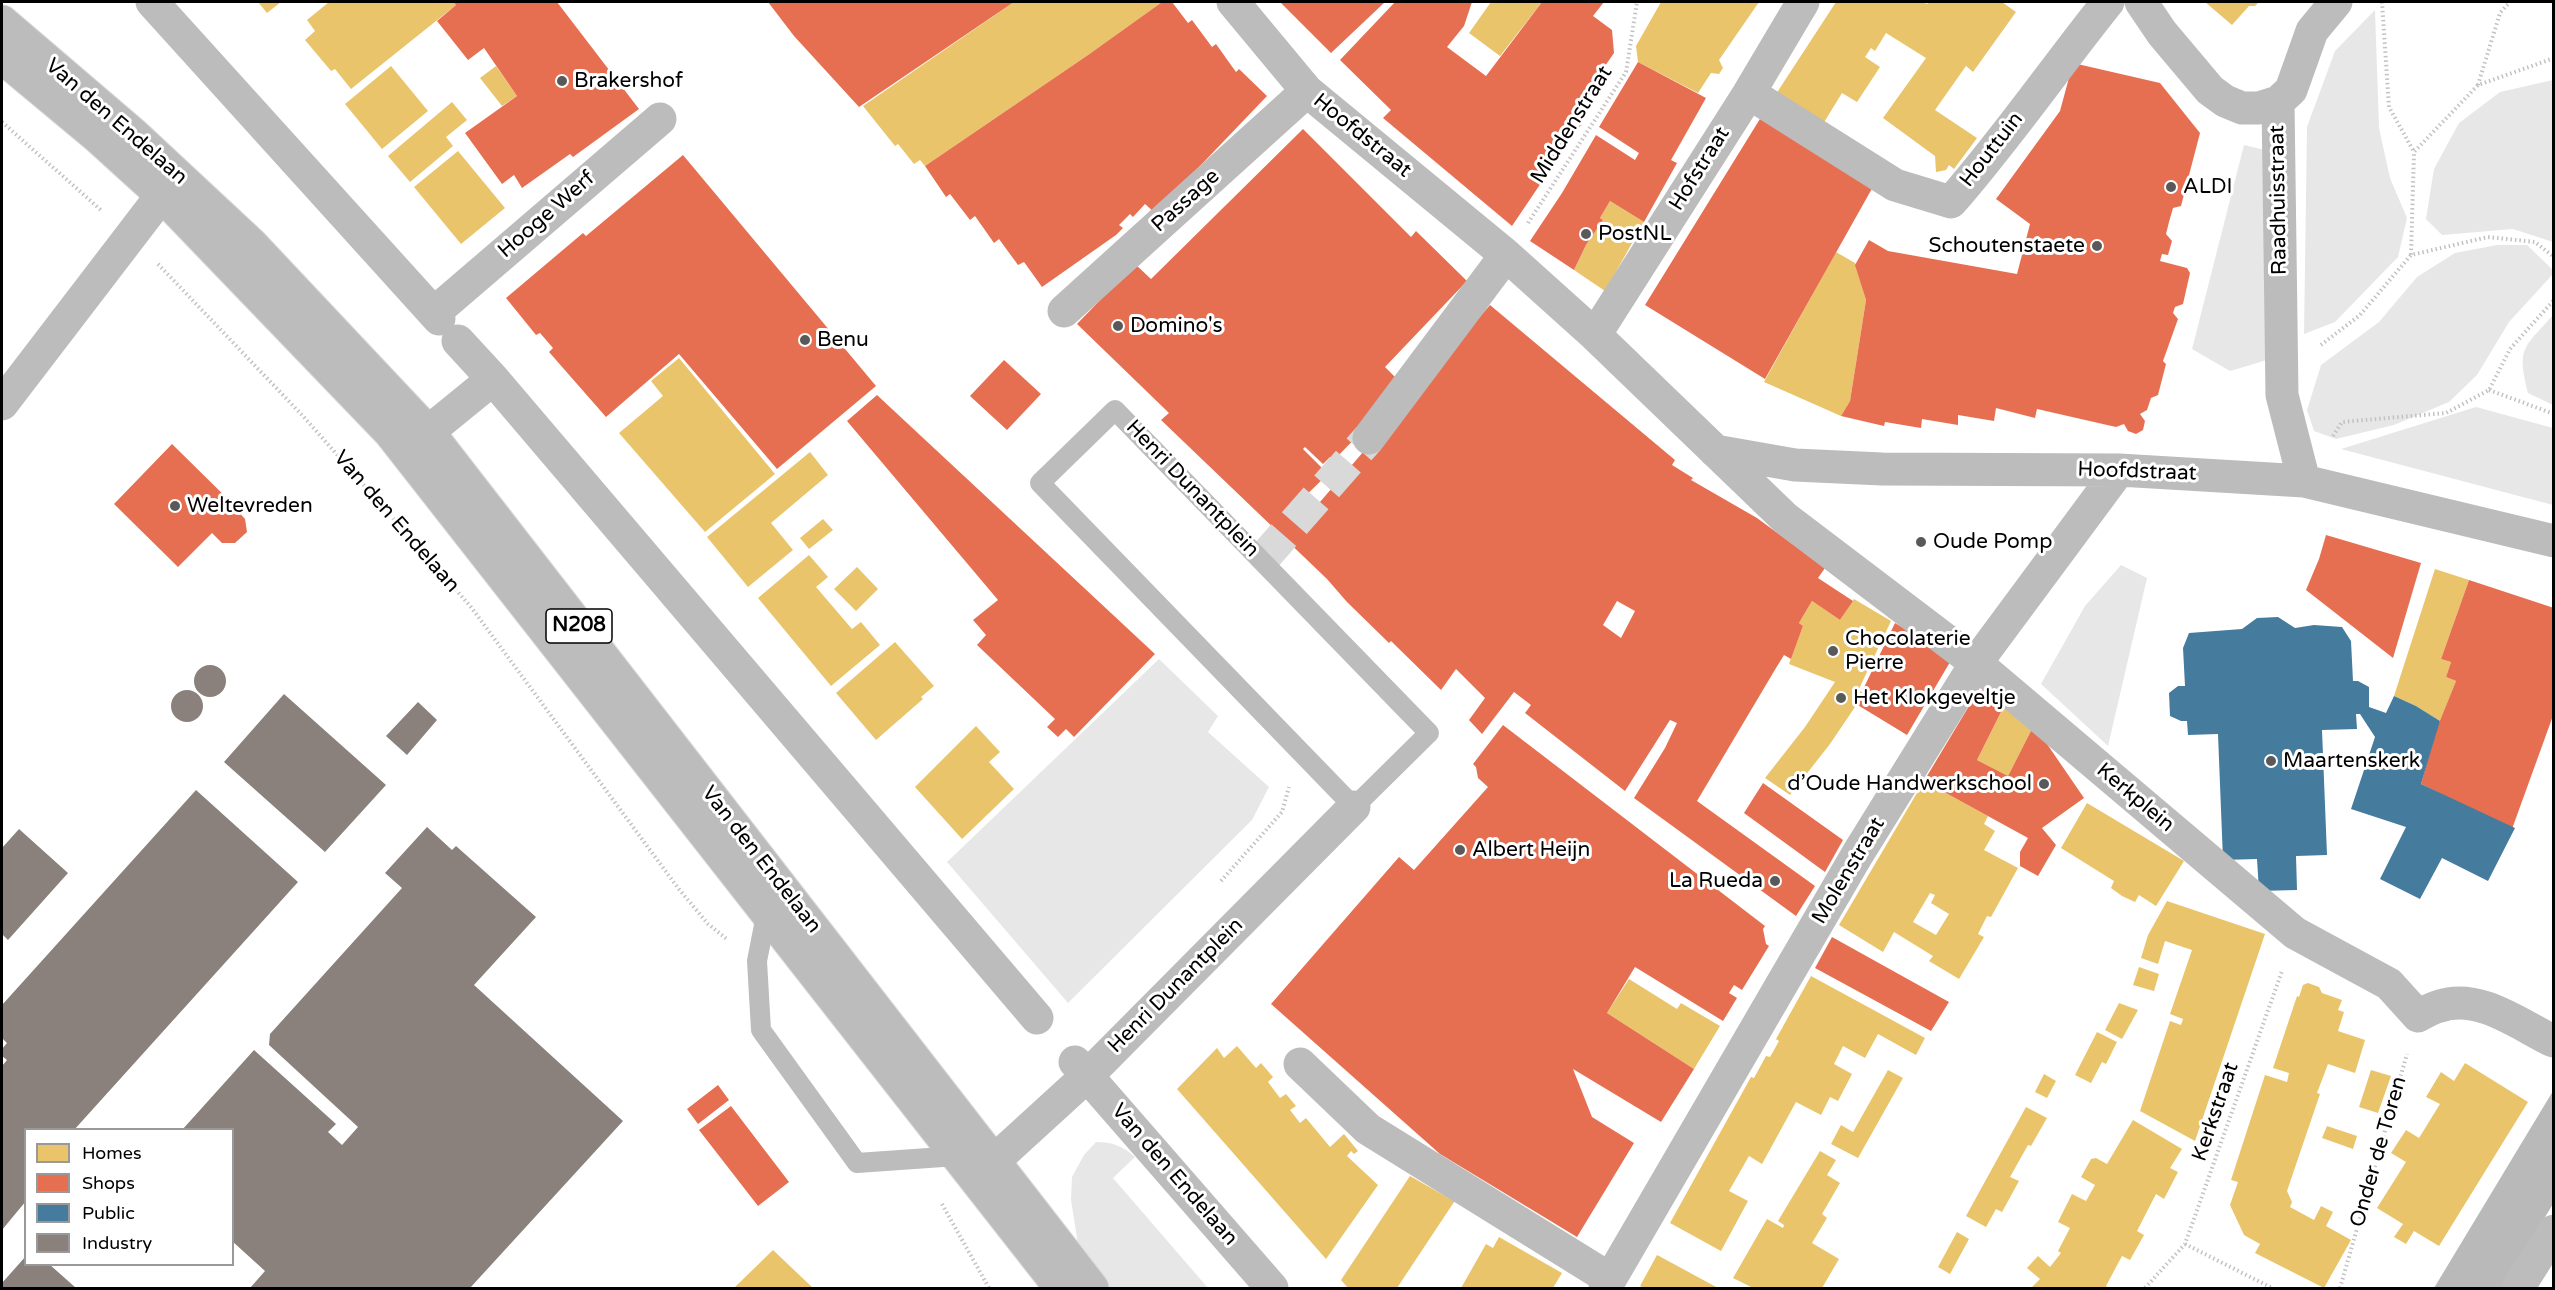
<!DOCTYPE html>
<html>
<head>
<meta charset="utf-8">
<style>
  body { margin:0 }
  #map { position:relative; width:2555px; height:1290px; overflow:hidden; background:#fff; font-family:"Varela Round",sans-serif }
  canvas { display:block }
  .frame { position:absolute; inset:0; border:3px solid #000; pointer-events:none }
  .legend { position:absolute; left:24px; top:1128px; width:210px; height:138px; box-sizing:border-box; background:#fff; border:2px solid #999; margin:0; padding:8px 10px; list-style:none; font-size:18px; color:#000 }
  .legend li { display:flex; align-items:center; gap:12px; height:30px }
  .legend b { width:30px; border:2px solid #999 }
</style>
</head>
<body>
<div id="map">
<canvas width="2555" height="1290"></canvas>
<div class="frame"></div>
<ul class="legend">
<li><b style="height:16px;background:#e9c46a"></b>Homes</li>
<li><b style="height:16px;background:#e76f51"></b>Shops</li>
<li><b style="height:16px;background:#457b9d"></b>Public</li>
<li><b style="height:16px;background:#8a817c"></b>Industry</li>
</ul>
</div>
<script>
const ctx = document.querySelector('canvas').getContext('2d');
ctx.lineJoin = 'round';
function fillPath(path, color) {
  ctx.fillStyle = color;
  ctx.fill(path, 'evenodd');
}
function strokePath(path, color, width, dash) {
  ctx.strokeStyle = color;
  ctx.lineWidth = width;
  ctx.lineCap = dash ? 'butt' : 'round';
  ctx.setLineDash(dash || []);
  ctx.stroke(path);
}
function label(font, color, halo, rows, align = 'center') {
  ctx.font = font + ' "Varela Round",sans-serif';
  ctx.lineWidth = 6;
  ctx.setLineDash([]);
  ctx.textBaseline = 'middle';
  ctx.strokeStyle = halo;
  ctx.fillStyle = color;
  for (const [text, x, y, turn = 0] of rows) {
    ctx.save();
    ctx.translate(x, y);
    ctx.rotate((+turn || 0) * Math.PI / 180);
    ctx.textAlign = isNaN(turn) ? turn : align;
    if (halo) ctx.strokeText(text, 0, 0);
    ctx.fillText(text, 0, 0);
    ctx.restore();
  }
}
fillPath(new Path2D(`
  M2375,10L2379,128L2390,178L2407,218L2398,257L2335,322L2304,334L2307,127L2335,51Z
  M2553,80V242L2513,229L2442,235L2426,219L2434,169L2459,123L2500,92Z
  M2244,145L2269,151L2267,360L2230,371L2192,349Z
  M2497,245H2527L2553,270V274L2509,322L2477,375L2449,402L2394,425L2336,439L2314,431L2307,410L2321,365L2379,322L2417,277L2455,253Z
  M2553,315V405L2528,393C2517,347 2523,349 2553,315Z
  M2476,407L2553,428V505L2341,449Z
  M2121,565L2147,578L2108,746L2041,684L2085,606Z
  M1159,659L1218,716L1208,732L1269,787L1252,820L1068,1003L947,862Z
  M1096,1142C1112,1142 1123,1146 1135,1157L1113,1178L1208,1288H1105L1080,1257L1071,1200L1072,1177L1084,1155Z`), '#e7e7e7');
fillPath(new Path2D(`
  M2553,1091V1204L2502,1288H2434Z`), '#b9b9b9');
fillPath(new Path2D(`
  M258,2H281L267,13Z
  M329,2H453L456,5L351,89L335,69L331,71L305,40L315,31L307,20Z
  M1014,2H1162L1088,55L925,166L920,160L914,164L898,144L895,146L863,106Z
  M1491,2H1542L1500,56L1469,33Z
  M1661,2H1759L1719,60L1723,68L1719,74L1711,73L1698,93L1638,62L1636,46Z
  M1836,2H1923L1927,4L1929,2H2002L2016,12L1973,72L1966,66L1935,110L1977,138L1954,169L1949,165L1946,170L1936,172L1935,156L1883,118L1926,58L1886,33L1875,51L1871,48L1865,57L1880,67L1857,102L1842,93L1823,124L1776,94Z
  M2205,2H2259L2255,6H2249L2232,25Z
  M391,66L428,111L382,149L345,104Z
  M496,66L517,96L502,106L480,78Z
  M452,102L467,120L446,137L453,146L410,182L388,156Z
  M458,151L505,208L461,244L414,187Z
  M1610,201L1644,222L1605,291L1574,270L1586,245L1603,220L1600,218Z
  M1836,252L1855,263L1866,300L1850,401L1841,416L1764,382Z
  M679,358L775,474L705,532L619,433L663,396L651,381Z
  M810,452L828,475L771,523L793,550L748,587L707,537Z
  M823,519L833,530L809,549L800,538Z
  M809,555L828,577L816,587L852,629L861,622L880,645L831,686L758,598Z
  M857,567L878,589L856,611L834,589Z
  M2435,569L2469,580L2441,659L2451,662L2446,677L2456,681L2440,721L2416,706L2394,696Z
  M1854,599L1891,621L1858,691L1862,692L1857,704L1830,744L1790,795L1765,778L1805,727L1835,682L1789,664L1803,626L1799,623L1812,601L1840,620Z
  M895,642L934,686L921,697L923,699L876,740L836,693Z
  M2006,702L2034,725L2008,776L1977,760Z
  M976,726L1000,752L989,762L1014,789L962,839L915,787Z
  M1924,781L1988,816L1984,824L1995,831L1984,850L2018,868L1991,917L1987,916L1978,934L1984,937L1959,979L1929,961L1933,956L1894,932L1883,952L1839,925ZM1930,893L1935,895L1931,903L1949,914L1936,935L1913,922Z
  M2087,803L2184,861L2156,906L2139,895L2135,902L2122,896L2111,888L2114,881L2061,848Z
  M2167,901L2265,934L2195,1141L2140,1111L2170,1021L2181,1025L2183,1019L2170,1014L2192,950L2165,941L2158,964L2141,958L2148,935Z
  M2139,967L2159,974L2154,991L2133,985Z
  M1811,976L1925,1038L1916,1055L1878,1034L1865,1058L1843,1046L1834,1064L1852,1074L1838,1101L1830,1097L1821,1115L1796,1102L1762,1164L1749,1156L1729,1191L1748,1201L1721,1251L1670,1223L1751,1077L1754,1078L1766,1056L1770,1057L1774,1050L1779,1041L1776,1039Z
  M1629,979L1677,1009L1681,1003L1720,1026L1694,1069L1607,1013Z
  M2308,983L2319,987L2322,993L2342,1000L2338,1010L2344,1012L2338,1031L2365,1040L2355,1073L2328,1064L2317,1093L2320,1094L2287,1191L2292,1202L2290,1207L2314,1220L2321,1206L2333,1212L2326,1226L2351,1240L2324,1288L2255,1253L2260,1244L2244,1235L2230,1205L2238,1182L2231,1180L2265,1075L2287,1082L2289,1073L2273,1068L2297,996L2299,997L2303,985Z
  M2119,1003L2138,1010L2122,1039L2105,1030Z
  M2097,1032L2117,1042L2106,1064L2102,1062L2091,1083L2075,1075Z
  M1237,1046L1256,1068L1261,1063L1273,1077L1268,1082L1280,1098L1286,1094L1296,1106L1290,1110L1300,1123L1306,1118L1330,1147L1344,1134L1358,1151L1354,1154L1351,1151L1347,1156L1378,1185L1326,1259L1177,1089L1217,1048L1224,1058Z
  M2465,1063L2528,1102L2439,1246L2414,1231L2406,1244L2394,1237L2403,1224L2377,1208L2406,1162L2391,1153L2406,1130L2419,1138L2440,1104L2426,1097L2441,1072L2454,1081Z
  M1888,1070L1903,1078L1858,1158L1831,1144L1841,1125L1853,1132Z
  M2371,1070L2391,1076L2378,1113L2359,1107Z
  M2044,1074L2056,1081L2047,1098L2035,1092Z
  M2026,1107L2047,1118L2031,1146L2028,1145L2010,1177L2019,1181L2002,1212L1996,1209L1986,1227L1966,1216Z
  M2133,1120L2182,1149L2170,1168L2178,1172L2164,1199L2156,1194L2137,1231L2144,1235L2130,1260L2122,1256L2106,1286L2108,1288H2031L2040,1279L2027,1268L2038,1256L2050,1267L2061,1253L2058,1251L2070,1228L2058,1222L2072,1194L2086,1201L2095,1185L2081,1177L2091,1159L2096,1158L2107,1164Z
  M2327,1126L2357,1136L2353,1149L2322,1138Z
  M1820,1151L1836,1160L1827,1175L1840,1183L1822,1214L1827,1218L1812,1243L1839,1259L1822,1288H1753L1733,1278L1767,1219L1783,1228L1784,1225L1778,1221Z
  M1410,1176L1452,1200L1456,1199L1397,1288H1348L1341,1280Z
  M1957,1232L1969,1239L1950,1274L1938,1267Z
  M1499,1237L1562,1273L1553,1288H1461L1486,1244L1493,1248Z
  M773,1250L813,1288H734Z
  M1657,1255L1659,1256L1718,1288H1644L1640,1286Z`), '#e9c46a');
fillPath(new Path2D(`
  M453,2H557L639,109L573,157L570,154L522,188L514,175L502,184L465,133L517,96L484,48L468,60L437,21L456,5Z
  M768,2H1014L859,107L794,36Z
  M1162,2H1172L1188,23L1192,20L1212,47L1216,44L1236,72L1239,69L1267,96L1155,213L1145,204L1133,217L1130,214L1119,225L1123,228L1116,235L1042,287L1024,262L1018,265L999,239L994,243L975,216L970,220L950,194L946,197L925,166L1088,55Z
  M1280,2H1385L1331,53Z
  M1395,2H1472L1464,26L1447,47L1486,76L1542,2H1604L1593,16L1612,30L1614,53L1576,108L1583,117L1582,125L1573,131L1563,126L1554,138L1566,146L1512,226L1383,118L1391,110L1340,60Z
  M1638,62L1706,98L1671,160L1677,163L1644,222L1610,201L1600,218L1603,220L1586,245L1574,270L1530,241L1562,193L1596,135L1635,160L1639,153L1599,127Z
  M2073,63L2160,83L2200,133L2181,206L2173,208L2169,222L2166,234L2172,241L2168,255L2162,254L2160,261L2187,268L2190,273L2183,304L2175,307L2173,313L2178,319L2163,361L2166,364L2158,395L2151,398L2147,410L2140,414L2145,421L2143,430L2136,434L2128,431L2124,424L2116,427L2037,409L2035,418L1996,408L1994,421L1958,415V425L1922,419L1921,428L1885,422L1884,426L1841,416L1850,401L1866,300L1855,265L1869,240L1888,251L2017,274L2030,224L1996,199L2060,111Z
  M1763,114L1874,185L1765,379L1645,305Z
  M1303,129L1411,237L1416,231L1467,281L1385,367L1405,387L1334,460L1330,457L1323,464L1305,447L1303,449L1328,474L1295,506L1307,517L1490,305L1675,460L1672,465L1693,478L1691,480L1757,518L1825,568L1818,578L1853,601L1840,620L1812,601L1799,623L1803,626L1791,659L1784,655L1776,668L1697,801L1815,886L1796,916L1634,798L1665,748L1677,723L1670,720L1625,791L1525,713L1531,705L1514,692L1482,734L1469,720L1485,698L1456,669L1441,690L1391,641L1389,643L1347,602L1327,579L1161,420L1169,413L1077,324L1135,264L1151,279ZM1617,601L1635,611L1621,638L1603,625Z
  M683,155L876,386L777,469L679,354L606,417L549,352L553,348L540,333L536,335L506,298L583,233L586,236Z
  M1004,360L1041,394L1007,430L970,396Z
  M877,395L1155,654L1074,737L1066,729L1058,737L1047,727L1055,719L977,645L986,635L973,620L998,600L847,421Z
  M172,444L237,508L236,509L245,519L247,532L235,543H222L212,533L178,567L114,504Z
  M2326,535L2421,563L2393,658L2306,590L2319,559Z
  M2469,580L2554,608V713L2512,829L2421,784L2437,728L2456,681L2446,677L2451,662L2441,659Z
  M1895,623L1953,657L1907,735L1856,704Z
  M1991,689L2006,702L1977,760L2008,776L2034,725L2084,798L2042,828L2056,845L2038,876L2020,866V852L2028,838L1924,781L1978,691Z
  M1503,725L1765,926L1763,929L1766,944L1769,946L1742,990L1734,985L1729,993L1737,998L1723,1021L1635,967L1607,1013L1694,1069L1661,1122L1573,1069L1592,1117L1634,1143L1577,1237L1440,1154L1271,1004L1399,857L1414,870L1488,787L1478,778L1476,767L1473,764Z
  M1763,783L1843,840L1825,872L1744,813Z
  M1832,937L1949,1002L1931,1031L1815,968Z
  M718,1085L729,1100L698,1124L687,1109Z
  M731,1106L789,1182L758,1206L699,1130Z`), '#e76f51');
fillPath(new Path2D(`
  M2278,617L2295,628L2314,625L2342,627L2351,641L2353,681H2358L2369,687V707L2386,713L2394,696L2416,706L2440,721L2421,784L2515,828L2488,881L2442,858L2420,899L2380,879L2406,827L2351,809L2375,737L2360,714H2356L2357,729L2322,730L2327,855L2296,856L2297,890L2259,891L2257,859L2223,860L2218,734L2188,735L2187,721H2181L2170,716L2169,693L2178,686H2185L2183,648L2189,633L2242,629L2257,618Z`), '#457b9d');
fillPath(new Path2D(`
  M194 681a16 16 0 1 1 32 0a16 16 0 1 1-32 0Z
  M171 706a16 16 0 1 1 32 0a16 16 0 1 1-32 0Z
  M284,694L386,785L325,852L224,762Z
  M418,702L437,720L407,755L386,736Z
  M196,790L298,882L74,1130H26V1201L2,1230V1066L7,1060L2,1056V1049L7,1043L2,1038V1005Z
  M427,827L452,850L456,846L536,917L474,985L623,1121L470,1288H250L265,1271L232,1241V1130H182L254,1050L336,1124L328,1132L342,1145L358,1127L269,1045L270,1034L402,888L385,873Z
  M19,829L68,873L8,940L2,934V848Z
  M26,1256V1264H49L76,1288H2V1283Z`), '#8a817c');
strokePath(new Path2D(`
  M1262,560L1369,438`), '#d9d9d9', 33, [33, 16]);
const primary = new Path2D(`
  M2,22L134,135L251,244L428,432L1092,1288
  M2,57L97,136L162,195L390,432L1061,1288`);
strokePath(primary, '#dbdbdb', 35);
strokePath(new Path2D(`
  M2382,2L2389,107L2414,152
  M2554,58L2478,85L2414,152L2411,255L2488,237L2535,242L2554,257
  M2478,85L2500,13L2510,2
  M2,122L102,211
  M1528,223L1626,72L1637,2
  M158,264L303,416L471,607L678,888L708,924L728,940
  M2321,345L2360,315L2411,255
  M2489,390L2554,414
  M2333,436L2342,422L2446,413L2489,390L2510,349L2554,300
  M1221,881L1282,812L1289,787
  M942,1204L989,1288
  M2185,1244L2272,1288
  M2145,1288L2185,1244L2282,971
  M2340,1288L2407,1054`), '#c2c2c2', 4, [1.5, 3]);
strokePath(new Path2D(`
  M1115,410L1429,733L1354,807L1040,483Z
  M767,910L757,961L761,1030L857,1163L957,1156`), '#bcbcbc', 20);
strokePath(new Path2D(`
  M152,2L439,319
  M1233,2L1307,91L1506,255L1595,335L1785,518L1976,663L2295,933L2389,984L2418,1016C2425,1012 2432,1008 2440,1006C2479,993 2520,1025 2553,1041
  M2141,2L2162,33L2210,90L2225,101L2242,108H2259L2278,102L2291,90L2312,31L2336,2
  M1749,93L1895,185L1951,202C2007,138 2055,68 2108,2
  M2278,102L2282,395L2304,481
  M1064,311L1307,91
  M434,313L660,119
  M1595,335L1749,93L1803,2
  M458,341L493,379L1037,1018
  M2,404L162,195
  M428,432L493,379
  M1369,438L1506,255
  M1715,451L1795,465L1882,469L2119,470L2304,481L2554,541
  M1075,1062L1272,1288
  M1300,1064L1368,1129L1610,1279
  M995,1160L1087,1076L1354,807
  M1605,1288L1857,855L1976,663L2119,470
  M2518,1288L2554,1231`), '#bcbcbc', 33);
strokePath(primary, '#bcbcbc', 33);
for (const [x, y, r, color] of [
  [562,81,6,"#595959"],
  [2171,187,6,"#595959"],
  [1586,234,6,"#595959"],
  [2097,246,6,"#595959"],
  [1118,326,6,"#595959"],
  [805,340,6,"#595959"],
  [175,506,6,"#595959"],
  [1921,542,6,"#595959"],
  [1833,651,6,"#595959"],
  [1841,698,6,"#595959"],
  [2271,761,6,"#595959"],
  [2044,784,6,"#595959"],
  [1460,850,6,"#595959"],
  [1775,881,6,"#595959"]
]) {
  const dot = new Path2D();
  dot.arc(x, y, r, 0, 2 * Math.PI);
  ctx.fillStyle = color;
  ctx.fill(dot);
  strokePath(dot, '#fff', 2);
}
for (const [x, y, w] of [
  [579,626,66]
]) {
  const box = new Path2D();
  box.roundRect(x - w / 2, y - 17, w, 34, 4.5);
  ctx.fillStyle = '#fff';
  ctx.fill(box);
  strokePath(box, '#000', 1.5);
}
label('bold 20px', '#000', null, [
  ["N208",579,626]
]);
label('21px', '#000', '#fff', [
  ["Brakershof",574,81],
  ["ALDI",2183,187],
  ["PostNL",1598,234],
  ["Schoutenstaete",2085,246,"right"],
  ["Domino's",1130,326],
  ["Benu",817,340],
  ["Weltevreden",187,506],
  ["Oude Pomp",1933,542],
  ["Chocolaterie",1845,639],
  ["Pierre",1845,663],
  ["Het Klokgeveltje",1853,698],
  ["Maartenskerk",2283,761],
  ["d’Oude Handwerkschool",2032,784,"right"],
  ["Albert Heijn",1472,850],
  ["La Rueda",1763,881,"right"]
], 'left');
label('21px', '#000', '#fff', [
  ["Van den Endelaan",116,122,41],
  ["Middenstraat",1572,125,-58],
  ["Hoofdstraat",1362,136,39],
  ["Houttuin",1992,150,-52],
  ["Hofstraat",1700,169,-58],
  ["Raadhuisstraat",2279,200,-91],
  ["Passage",1186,201,-42],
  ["Hooge Werf",547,215,-41],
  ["Hoofdstraat",2137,472,2],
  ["Henri Dunantplein",1192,489,46],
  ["Van den Endelaan",396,522,49],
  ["Kerkplein",2135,798,40],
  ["Van den Endelaan",761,860,52],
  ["Molenstraat",1849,871,-59],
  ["Henri Dunantplein",1176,986,-45],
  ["Kerkstraat",2216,1112,-71],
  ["Onder de Toren",2379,1152,-74],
  ["Van den Endelaan",1174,1175,49]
]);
</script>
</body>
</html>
